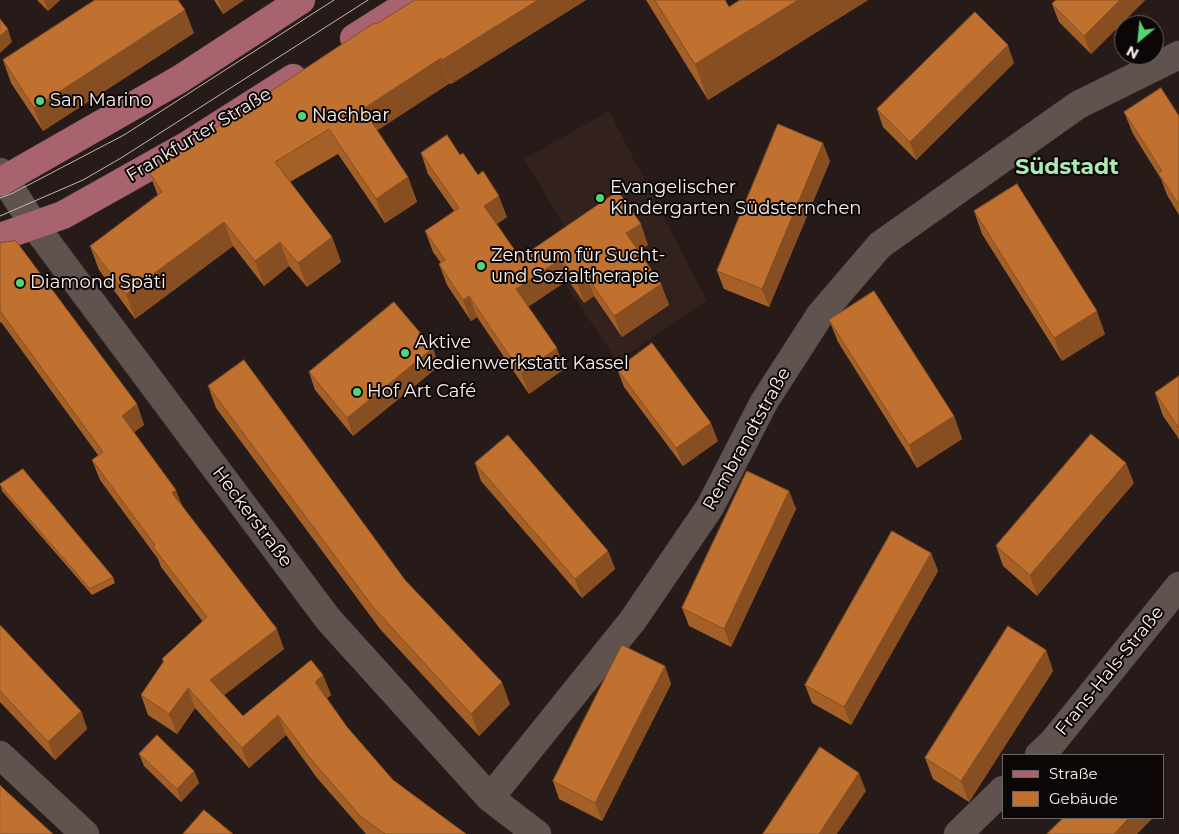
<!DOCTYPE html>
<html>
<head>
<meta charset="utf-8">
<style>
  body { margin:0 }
  #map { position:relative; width:1179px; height:834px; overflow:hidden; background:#261b19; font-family:Montserrat,sans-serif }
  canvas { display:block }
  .legend { position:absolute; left:1002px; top:754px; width:162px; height:65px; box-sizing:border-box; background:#0c0706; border:1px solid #6b6564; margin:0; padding:6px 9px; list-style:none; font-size:15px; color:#f9f1f0 }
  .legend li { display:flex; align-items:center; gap:10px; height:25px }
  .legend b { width:25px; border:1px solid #6b6564 }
  .north { position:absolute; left:1114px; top:15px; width:50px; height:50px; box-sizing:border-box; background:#0c0706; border:1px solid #6b6564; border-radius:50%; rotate:208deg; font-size:14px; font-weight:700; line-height:20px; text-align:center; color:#f9f1f0 }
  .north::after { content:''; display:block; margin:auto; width:18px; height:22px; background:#52d673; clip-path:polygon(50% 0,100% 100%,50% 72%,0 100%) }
</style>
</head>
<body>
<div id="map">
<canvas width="1179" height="834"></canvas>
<ul class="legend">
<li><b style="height:6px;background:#a9636e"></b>Straße</li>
<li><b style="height:14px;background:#c0702f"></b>Gebäude</li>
</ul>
<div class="north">N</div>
</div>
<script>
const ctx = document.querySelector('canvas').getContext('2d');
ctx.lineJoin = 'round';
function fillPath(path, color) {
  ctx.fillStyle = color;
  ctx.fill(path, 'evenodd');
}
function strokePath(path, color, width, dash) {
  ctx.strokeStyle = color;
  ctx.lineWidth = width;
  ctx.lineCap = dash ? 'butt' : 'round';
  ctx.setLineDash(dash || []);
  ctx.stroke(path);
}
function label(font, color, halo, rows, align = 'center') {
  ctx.font = font + ' Montserrat,sans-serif';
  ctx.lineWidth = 4;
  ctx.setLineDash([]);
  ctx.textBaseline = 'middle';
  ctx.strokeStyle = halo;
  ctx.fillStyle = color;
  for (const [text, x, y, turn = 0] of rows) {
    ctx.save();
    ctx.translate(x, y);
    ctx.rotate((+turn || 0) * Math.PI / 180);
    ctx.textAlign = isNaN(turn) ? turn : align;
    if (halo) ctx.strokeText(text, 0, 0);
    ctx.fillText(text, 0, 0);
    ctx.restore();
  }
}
fillPath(new Path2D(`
  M609,111L707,301L617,361L545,254L570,236L524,159Z`), '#33211e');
const street = new Path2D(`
  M0,172L34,225L328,619L490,798L537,834
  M1039,755L1052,743L1179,586
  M490,798L633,620L710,507L764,402L820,315L880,245L1078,105L1179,55
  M958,834L1003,790`);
const secondary = new Path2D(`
  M0,755L85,834`);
const primary = new Path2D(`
  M354,38L414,0
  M0,182L180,79L301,0
  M0,237L63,215L186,146L293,78`);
strokePath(street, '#3e3534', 29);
strokePath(secondary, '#3e3534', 29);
strokePath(primary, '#3e3534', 29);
strokePath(street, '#5f524f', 28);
strokePath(secondary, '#5f524f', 28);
strokePath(primary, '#a9636e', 28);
strokePath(new Path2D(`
  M0,198L13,193L124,135L334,0
  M0,216L83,180L121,158L368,0`), '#beb5b4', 1);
fillPath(new Path2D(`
  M37,0H60L48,11Z
  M214,0H244L223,14Z
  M415,0H586L451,84L450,83L377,130L408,177L417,202L385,223L338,154L290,182L332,237L341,262L307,287L289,266L264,286L233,246L135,319L99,270L90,246L158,196L149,172L376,24Z
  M646,0H725L729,7L740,0H868L708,100Z
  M1056,0H1145L1091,54L1059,22L1052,4Z
  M194,33L43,131L11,83L3,60Z
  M1014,63L916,160L883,127L877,109Z
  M1124,112L1179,116V215L1167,195L1161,179L1133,134Z
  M421,153L460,155L507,217L497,224L520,258L648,245L639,251L661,284L669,305L622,337L594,296L584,303L568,280L528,307L564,369L529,394L477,317L471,321L447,285L439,264L441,263L433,252L425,231L454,211L428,174Z
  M830,161L769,307L724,289L717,271Z
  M974,211L1105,334L1062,361L982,234Z
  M0,243L137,404L144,425L134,432L182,505L284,649L224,695L243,716L323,675L331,695L327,698L347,727L393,780L466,834H366L317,778L286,735L249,768L195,708L177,734L148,715L141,695L163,662L162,659L203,622L161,567L158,559L100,480L92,460L98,455L1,322L0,323Z
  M829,320L954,416L962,439L917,468L838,342Z
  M439,366L353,436L315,390L309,372Z
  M617,369L718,441L683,466L624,387Z
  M1179,376V439L1163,416L1155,393Z
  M208,386L510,704L479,736L380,629L216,408Z
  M475,463L608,551L615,569L582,598L481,481Z
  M1134,483L1037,596L1003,566L996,546Z
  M0,484L113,577L115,583L92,595L2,491Z
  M789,491L796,509L731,647L689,626L682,608Z
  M931,553L938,571L851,725L812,703L805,685Z
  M0,625L81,711L87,729L55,760L0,702Z
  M1046,650L1053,671L969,802L933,779L925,758Z
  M665,666L671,684L602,821L559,799L553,781Z
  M139,754L194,771L199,783L181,802L144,766Z`), '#a56028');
fillPath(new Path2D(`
  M44,0H60L48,11Z
  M218,0H244L223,14Z
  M538,0H586L451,84L442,60Z
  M798,0H868L708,100L695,64Z
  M1120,0H1145L1091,54L1084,36Z
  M185,10L194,33L43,131L34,108Z
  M8,29L12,42L0,53V36Z
  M1008,45L1014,63L916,160L910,142Z
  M441,58L450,83L372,134L363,109Z
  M823,143L830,161L769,307L762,289Z
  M408,177L417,202L385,223L376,199Z
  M499,196L507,217L492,227L484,206Z
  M224,222L233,246L135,319L126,294Z
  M641,224L648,245L634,254L626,233Z
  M332,237L341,262L307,287L298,263Z
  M280,242L289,266L264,286L255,261Z
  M561,259L568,280L523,310L516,289Z
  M586,275L594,296L584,303L577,282Z
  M661,284L669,305L622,337L614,316Z
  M469,296L477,317L471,321L463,300Z
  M1097,311L1105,334L1062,361L1054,338Z
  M433,348L439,366L353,436L347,418Z
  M557,348L564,369L529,394L521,373Z
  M137,404L144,425L129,436L122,416Z
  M954,416L962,439L917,468L909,445Z
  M711,423L718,441L683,466L676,448Z
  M1126,463L1134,483L1037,596L1030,575Z
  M176,490L184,510L172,493Z
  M789,491L796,509L731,647L724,629Z
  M608,551L615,569L582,598L575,579Z
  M931,553L938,571L851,725L844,707Z
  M277,629L284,649L218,700L210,680Z
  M1046,650L1053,671L969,802L961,781Z
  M665,666L671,684L602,821L595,803Z
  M323,675L331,695L323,702L315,682Z
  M502,682L510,704L479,736L471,714Z
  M188,688L195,708L177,734L169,714Z
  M81,711L87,729L55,760L48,742Z
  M278,715L286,735L249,768L242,748Z
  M194,771L199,783L181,802L177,789Z
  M859,773L866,791L837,834H819Z
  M1129,818H1153L1137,834H1114Z`), '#864e21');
const building = new Path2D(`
  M95,0H178L185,10L34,108L3,60Z
  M415,0H538L442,60L441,58L363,109L408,177L376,199L329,129L275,162L332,237L298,263L280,242L255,261L224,222L126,294L90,246L162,192L149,172L374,23L376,24Z
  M655,0H725L729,7L740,0H798L695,64Z
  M1056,0H1120L1084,36L1052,4Z
  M975,12L1008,45L910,142L877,109Z
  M0,19L8,29L0,36Z
  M1161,88L1179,116V205L1158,173L1162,171L1124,112Z
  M778,124L823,143L762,289L717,271Z
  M447,135L460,155L463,153L478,175L483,171L499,196L484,206L520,258L618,191L641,224L626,233L661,284L614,316L586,275L577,282L561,259L516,289L557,348L521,373L469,296L463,300L439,264L445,260L425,231L459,208L421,153Z
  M1017,184L1097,311L1054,338L974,211Z
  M16,241L137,404L122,416L176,490L172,493L277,629L210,680L243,716L311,660L323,675L315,682L347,727L393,780L466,834H385L360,816L310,758L278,715L242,748L188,688L169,714L141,695L164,661L162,659L207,617L153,547L155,545L92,460L103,452L0,311V243Z
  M874,291L954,416L909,445L829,320Z
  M394,302L433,348L347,418L309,372Z
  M652,343L711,423L676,448L617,369Z
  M244,360L405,580L502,682L471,714L373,607L208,386Z
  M1179,376V428L1155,393Z
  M1091,434L1126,463L1030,575L996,546Z
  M508,435L608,551L575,579L475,463Z
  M23,469L113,577L90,589L0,485V484Z
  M747,471L789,491L724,629L682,608Z
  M892,531L931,553L844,707L805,685Z
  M0,625L81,711L48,742L0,691Z
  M1008,626L1046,650L961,781L925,758Z
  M622,645L665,666L595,803L553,781Z
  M157,735L194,771L177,789L139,754Z
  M820,747L859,773L819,834H763Z
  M0,785L5,790L53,834H0Z
  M204,810L233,834H183Z
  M1063,818H1129L1114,834H1047Z`);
fillPath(building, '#c0702f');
strokePath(building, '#864e21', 1);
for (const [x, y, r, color] of [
  [40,101,5,"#52d673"],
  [302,116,5,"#52d673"],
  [600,198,5,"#52d673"],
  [481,266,5,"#52d673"],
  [20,283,5,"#52d673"],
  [405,353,5,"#52d673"],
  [357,392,5,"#52d673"]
]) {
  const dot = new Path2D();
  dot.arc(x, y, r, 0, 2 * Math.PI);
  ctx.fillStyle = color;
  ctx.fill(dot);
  strokePath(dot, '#0c0706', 2);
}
label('18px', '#f9f1f0', '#0c0706', [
  ["San Marino",50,101],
  ["Nachbar",312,116],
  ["Evangelischer",610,188],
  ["Kindergarten Südsternchen",610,209],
  ["Zentrum für Sucht-",491,256],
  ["und Sozialtherapie",491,277],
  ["Diamond Späti",30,283],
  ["Aktive",415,343],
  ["Medienwerkstatt Kassel",415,364],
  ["Hof Art Café",367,392]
], 'left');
label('18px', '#f9f1f0', '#0c0706', [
  ["Frankfurter Straße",199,135,-31],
  ["Rembrandtstraße",747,439,-61],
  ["Heckerstraße",252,517,53],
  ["Frans-Hals-Straße",1110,671,-51]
]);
label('bold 22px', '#aaebb4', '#0c0706', [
  ["Südstadt",1067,168]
]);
</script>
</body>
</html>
